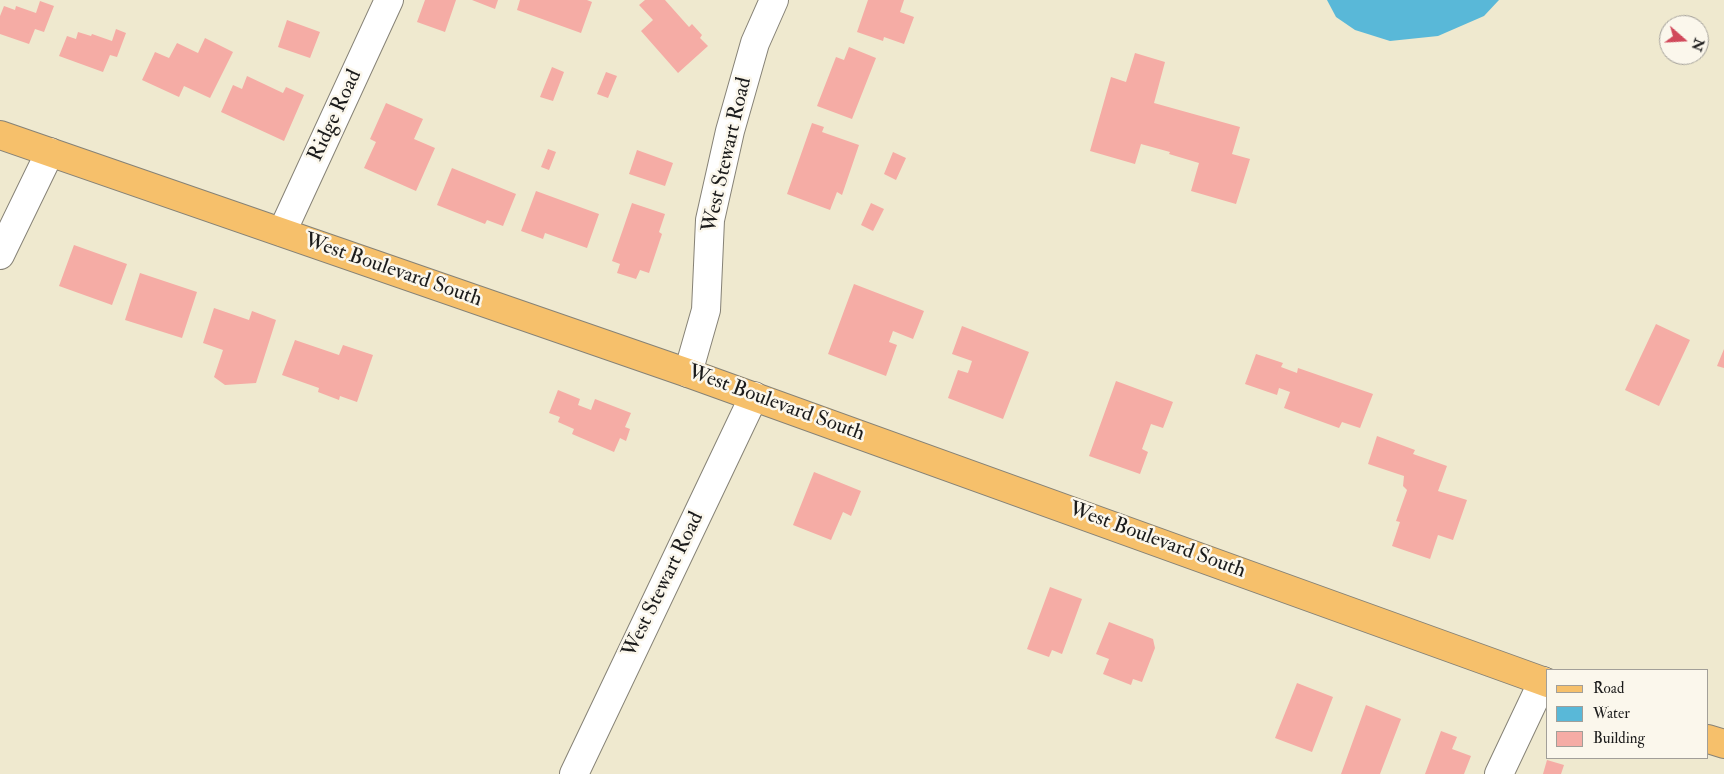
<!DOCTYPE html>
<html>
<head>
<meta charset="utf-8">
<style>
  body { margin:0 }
  #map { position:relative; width:1724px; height:774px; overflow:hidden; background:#efe9cf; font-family:"IM FELL Double Pica",serif }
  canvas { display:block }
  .legend { position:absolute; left:1546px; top:669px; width:162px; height:90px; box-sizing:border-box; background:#fbf7ec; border:1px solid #a29f99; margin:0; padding:6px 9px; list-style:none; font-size:15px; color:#1c1c1c }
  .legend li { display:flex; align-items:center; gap:10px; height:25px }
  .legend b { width:25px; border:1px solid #a29f99 }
  .north { position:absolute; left:1659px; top:15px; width:50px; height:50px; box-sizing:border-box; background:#fbf7ec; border:1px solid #a29f99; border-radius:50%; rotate:109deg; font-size:14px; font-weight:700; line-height:20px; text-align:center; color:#1c1c1c }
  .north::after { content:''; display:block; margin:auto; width:18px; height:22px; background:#d1495b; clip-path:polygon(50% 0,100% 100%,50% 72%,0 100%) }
</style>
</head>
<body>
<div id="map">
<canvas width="1724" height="774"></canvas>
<ul class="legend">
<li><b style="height:6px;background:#f6c06b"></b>Road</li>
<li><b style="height:14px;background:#59b8d8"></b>Water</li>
<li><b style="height:14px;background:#f5aca5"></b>Building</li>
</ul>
<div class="north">N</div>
</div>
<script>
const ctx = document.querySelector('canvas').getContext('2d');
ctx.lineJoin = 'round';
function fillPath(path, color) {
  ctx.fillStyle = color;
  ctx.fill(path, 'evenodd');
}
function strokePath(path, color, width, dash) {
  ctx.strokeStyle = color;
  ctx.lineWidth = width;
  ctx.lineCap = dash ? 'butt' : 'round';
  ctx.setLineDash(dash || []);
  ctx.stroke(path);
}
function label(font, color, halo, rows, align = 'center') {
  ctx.font = font + ' "IM FELL Double Pica",serif';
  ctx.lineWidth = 5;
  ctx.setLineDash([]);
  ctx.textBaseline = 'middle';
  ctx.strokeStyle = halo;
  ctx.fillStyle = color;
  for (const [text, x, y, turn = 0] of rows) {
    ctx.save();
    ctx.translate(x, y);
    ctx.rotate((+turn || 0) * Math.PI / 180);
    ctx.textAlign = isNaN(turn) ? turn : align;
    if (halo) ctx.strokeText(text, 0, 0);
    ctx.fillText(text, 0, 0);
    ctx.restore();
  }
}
fillPath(new Path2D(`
  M1327,0H1499L1484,16L1438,36L1390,41L1355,30L1336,17Z`), '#59b8d8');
fillPath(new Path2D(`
  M425,0H456L445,32L417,22Z
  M472,0H498L495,9Z
  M520,0H587L592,2L581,33L517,10Z
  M645,0H665L689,27L692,24L702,35L700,38L708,46L678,73L641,31L653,20L639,5Z
  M868,0H904L900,12L914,17L904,44L884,37L883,41L857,32Z
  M40,1L54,6L44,32L35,29L29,44L0,34V16L4,6L15,10L16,6L36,13Z
  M287,20L320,32L310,58L278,47Z
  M116,29L126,33L117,57L110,55L103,72L59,56L67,36L76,39L78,32L91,36L92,34L112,41Z
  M205,38L233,52L210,98L184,86L179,97L142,80L155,52L169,58L177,43L198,53Z
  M849,47L876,58L852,119L817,106L836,57L844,60Z
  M1135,53L1165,62L1154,103L1240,127L1232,154L1250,159L1236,204L1191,191L1199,163L1169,154L1170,152L1141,144L1135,164L1090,151L1111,77L1126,82Z
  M552,67L564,72L553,101L540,97Z
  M606,72L617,76L608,98L597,94Z
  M247,76L283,93L286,87L304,95L284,141L221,112L233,85L242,89Z
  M386,103L423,119L414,139L435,148L416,191L364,168L376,142L370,139Z
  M812,123L824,127L822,132L859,145L842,195L837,192L830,210L787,194Z
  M548,149L556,152L549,170L541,167Z
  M637,150L673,163L665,186L629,174Z
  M893,152L906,158L896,180L884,174Z
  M452,168L516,194L503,226L487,220L485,224L437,205Z
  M536,191L599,214L587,248L545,233L543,239L521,231Z
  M632,203L665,214L659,232L662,234L649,273L640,270L636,279L617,273L620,264L612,261Z
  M871,203L884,209L873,231L861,225Z
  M74,245L127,264L112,305L59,286Z
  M140,273L197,292L182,338L125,320Z
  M854,284L924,311L913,339L893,331L889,342L897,345L886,376L828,354Z
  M214,308L249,320L252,311L276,320L256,383L225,385L214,377L223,350L203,343Z
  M1656,324L1690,340L1659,406L1625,390Z
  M962,326L1029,352L1003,419L948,398L958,370L968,373L972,361L952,354Z
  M295,340L339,355L343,345L373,355L357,402L340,396L339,400L318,392L319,388L282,375Z
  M1724,349V368L1717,366Z
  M1256,354L1283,363L1281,367L1297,373L1298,368L1373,394L1360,428L1342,422L1339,428L1284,408L1290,392L1279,388L1277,395L1245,384Z
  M1116,381L1173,402L1163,428L1151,424L1142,449L1148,452L1140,474L1089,456Z
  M558,390L580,399L578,405L591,410L595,399L631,413L625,427L630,429L626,441L620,438L614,452L572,434L574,429L558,422L560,417L549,413Z
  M1377,436L1415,450L1413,454L1447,466L1438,491L1467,500L1453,540L1438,535L1430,559L1392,546L1400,522L1396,521L1407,490L1403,486L1404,476L1368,464Z
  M814,472L861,491L851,516L843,512L831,540L793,525Z
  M1050,587L1082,599L1062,654L1052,650L1049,657L1027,649Z
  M1109,622L1153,639L1155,648L1142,682L1133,679L1131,685L1103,674L1109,659L1096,654Z
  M1297,683L1333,697L1312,752L1275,738Z
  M1366,705L1401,719L1380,774H1341Z
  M1441,731L1457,737L1452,749L1471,756L1464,774H1425Z
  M1547,760L1564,765L1561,774H1543Z`), '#f5aca5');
const minor = new Path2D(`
  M282,232L389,0
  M0,255L50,152
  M688,373L706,310L710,220L730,131L755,43L774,0
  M574,774L754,396
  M1499,774L1543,681`);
const major = new Path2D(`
  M0,135L688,373L1548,683
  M1708,739L1724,744`);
strokePath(minor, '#868276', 30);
strokePath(major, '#868276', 30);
strokePath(minor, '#fff', 28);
strokePath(major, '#f6c06b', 28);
label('21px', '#1c1c1c', '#fbf7ec', [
  ["Ridge Road",336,116,-65],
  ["West Stewart Road",728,155,-77],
  ["West Boulevard South",393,271,19],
  ["West Boulevard South",776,404,20],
  ["West Boulevard South",1157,541,20],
  ["West Stewart Road",664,585,-64]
]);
</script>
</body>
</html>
